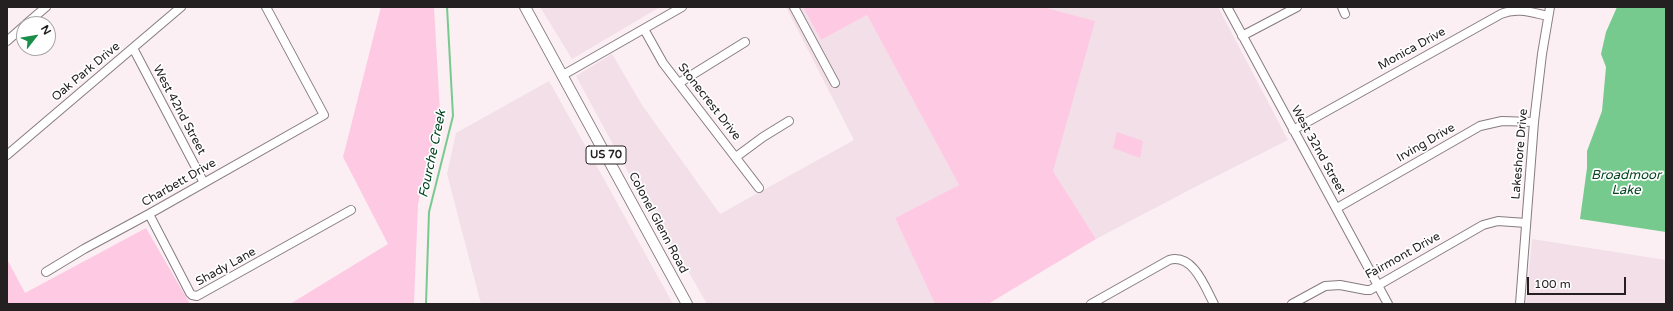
<!DOCTYPE html>
<html>
<head>
<meta charset="utf-8">
<style>
  body { margin:0 }
  #map { position:relative; width:1673px; height:311px; overflow:hidden; background:#fbeff4; font-family:"Varela Round",sans-serif }
  canvas { display:block }
  .frame { position:absolute; inset:0; border:8px solid #242022; pointer-events:none }
  .north { position:absolute; left:16px; top:16px; width:40px; height:40px; box-sizing:border-box; background:#fff; border:1px solid #a7a6a7; border-radius:50%; rotate:59deg; font-size:11px; font-weight:700; line-height:16px; text-align:center; color:#242022 }
  .north::after { content:''; display:block; margin:auto; width:14px; height:18px; background:#188e49; clip-path:polygon(50% 0,100% 100%,50% 72%,0 100%) }
  .scale { position:absolute; left:1527px; top:277px; width:99px; height:18px; box-sizing:border-box; border:2px solid #242022; border-top:0; padding-left:5px; font-size:12px; line-height:14px; white-space:nowrap; color:#242022; -webkit-text-stroke:3px #fff; paint-order:stroke }
</style>
</head>
<body>
<div id="map">
<canvas width="1673" height="311"></canvas>
<div class="frame"></div>
<div class="north">N</div>
<div class="scale">100 m</div>
</div>
<script>
const ctx = document.querySelector('canvas').getContext('2d');
ctx.lineJoin = 'round';
function fillPath(path, color) {
  ctx.fillStyle = color;
  ctx.fill(path, 'evenodd');
}
function strokePath(path, color, width, dash) {
  ctx.strokeStyle = color;
  ctx.lineWidth = width;
  ctx.lineCap = dash ? 'butt' : 'round';
  ctx.setLineDash(dash || []);
  ctx.stroke(path);
}
function label(font, color, halo, rows, align = 'center') {
  ctx.font = font + ' "Varela Round",sans-serif';
  ctx.lineWidth = 3.5;
  ctx.setLineDash([]);
  ctx.textBaseline = 'middle';
  ctx.strokeStyle = halo;
  ctx.fillStyle = color;
  for (const [text, x, y, turn = 0] of rows) {
    ctx.save();
    ctx.translate(x, y);
    ctx.rotate((+turn || 0) * Math.PI / 180);
    ctx.textAlign = isNaN(turn) ? turn : align;
    if (halo) ctx.strokeText(text, 0, 0);
    ctx.fillText(text, 0, 0);
    ctx.restore();
  }
}
fillPath(new Path2D(`
  M540,7H660L572,59Z
  M786,7H803L821,40L867,15L959,185L895,218L935,304H707L679,255L668,246L576,76L612,54L642,105L720,214L854,140Z
  M969,7H1218L1288,140L1195,187L1096,239L1053,171Z
  M549,81L605,181L673,304H481L447,174L456,133Z
  M1532,239L1666,260V304H1526Z`), '#f2dfe7');
fillPath(new Path2D(`
  M381,7H434L440,112L418,204L414,304H290L388,244L343,157Z
  M803,7H1042L1095,21L1053,171L1096,239L988,304H935L895,218L959,185L867,15L821,40Z
  M1117,132L1143,141L1140,158L1113,148Z
  M146,228L190,304H7V259L25,293Z`), '#fec9e2');
fillPath(new Path2D(`
  M1617,7H1666V232L1580,219L1587,168V151L1602,111L1606,67L1601,54L1606,32Z`), '#77ca8e');
strokePath(new Path2D(`
  M426,304L429,212L453,116L447,7`), '#77ca8e', 2);
const minor = new Path2D(`
  M794,7L835,83
  M1227,7L1388,304
  M1342,7L1345,14
  M26,24L46,7
  M644,29L663,63L759,188
  M1242,36L1297,7
  M7,41L24,26
  M133,48L204,183
  M563,75L682,7
  M679,83L745,42
  M1293,130L1501,14C1517,7 1533,13 1548,16
  M7,155L181,7
  M736,157L763,137L789,121
  M1337,208L1480,126L1502,121L1534,122
  M149,214L190,293L192,295L197,296L351,210
  M46,272L84,249L149,214L324,115L266,7
  M1091,304L1169,260C1193,253 1205,287 1214,304
  M1292,304L1325,286L1340,285L1366,290H1370L1483,225L1498,221L1526,223
  M1520,304L1534,122L1542,54L1550,7`);
const major = new Path2D(`
  M525,7L687,304`);
strokePath(minor, '#867c80', 10);
strokePath(major, '#867c80', 12);
strokePath(minor, '#fff', 8);
strokePath(major, '#fff', 10);
for (const [x, y, w] of [
  [606,155,40]
]) {
  const box = new Path2D();
  box.roundRect(x - w / 2, y - 9, w, 18, 3);
  ctx.fillStyle = '#fff';
  ctx.fill(box);
  strokePath(box, '#242022', 1);
}
label('bold 11px', '#242022', null, [
  ["US 70",606,155]
]);
label('12px', '#242022', '#fff', [
  ["Monica Drive",1412,49,-29],
  ["Oak Park Drive",86,72,-40],
  ["Stonecrest Drive",709,102,52],
  ["West 42nd Street",179,110,62],
  ["Irving Drive",1426,143,-30],
  ["West 32nd Street",1318,150,61],
  ["Lakeshore Drive",1520,154,-85],
  ["Charbett Drive",179,183,-30],
  ["Colonel Glenn Road",658,223,62],
  ["Fairmont Drive",1403,256,-29],
  ["Shady Lane",226,267,-29]
]);
label('italic 13px', '#02451f', '#fff', [
  ["Fourche Creek",433,154,-78],
  ["Broadmoor",1626,176],
  ["Lake",1626,191]
]);
</script>
</body>
</html>
